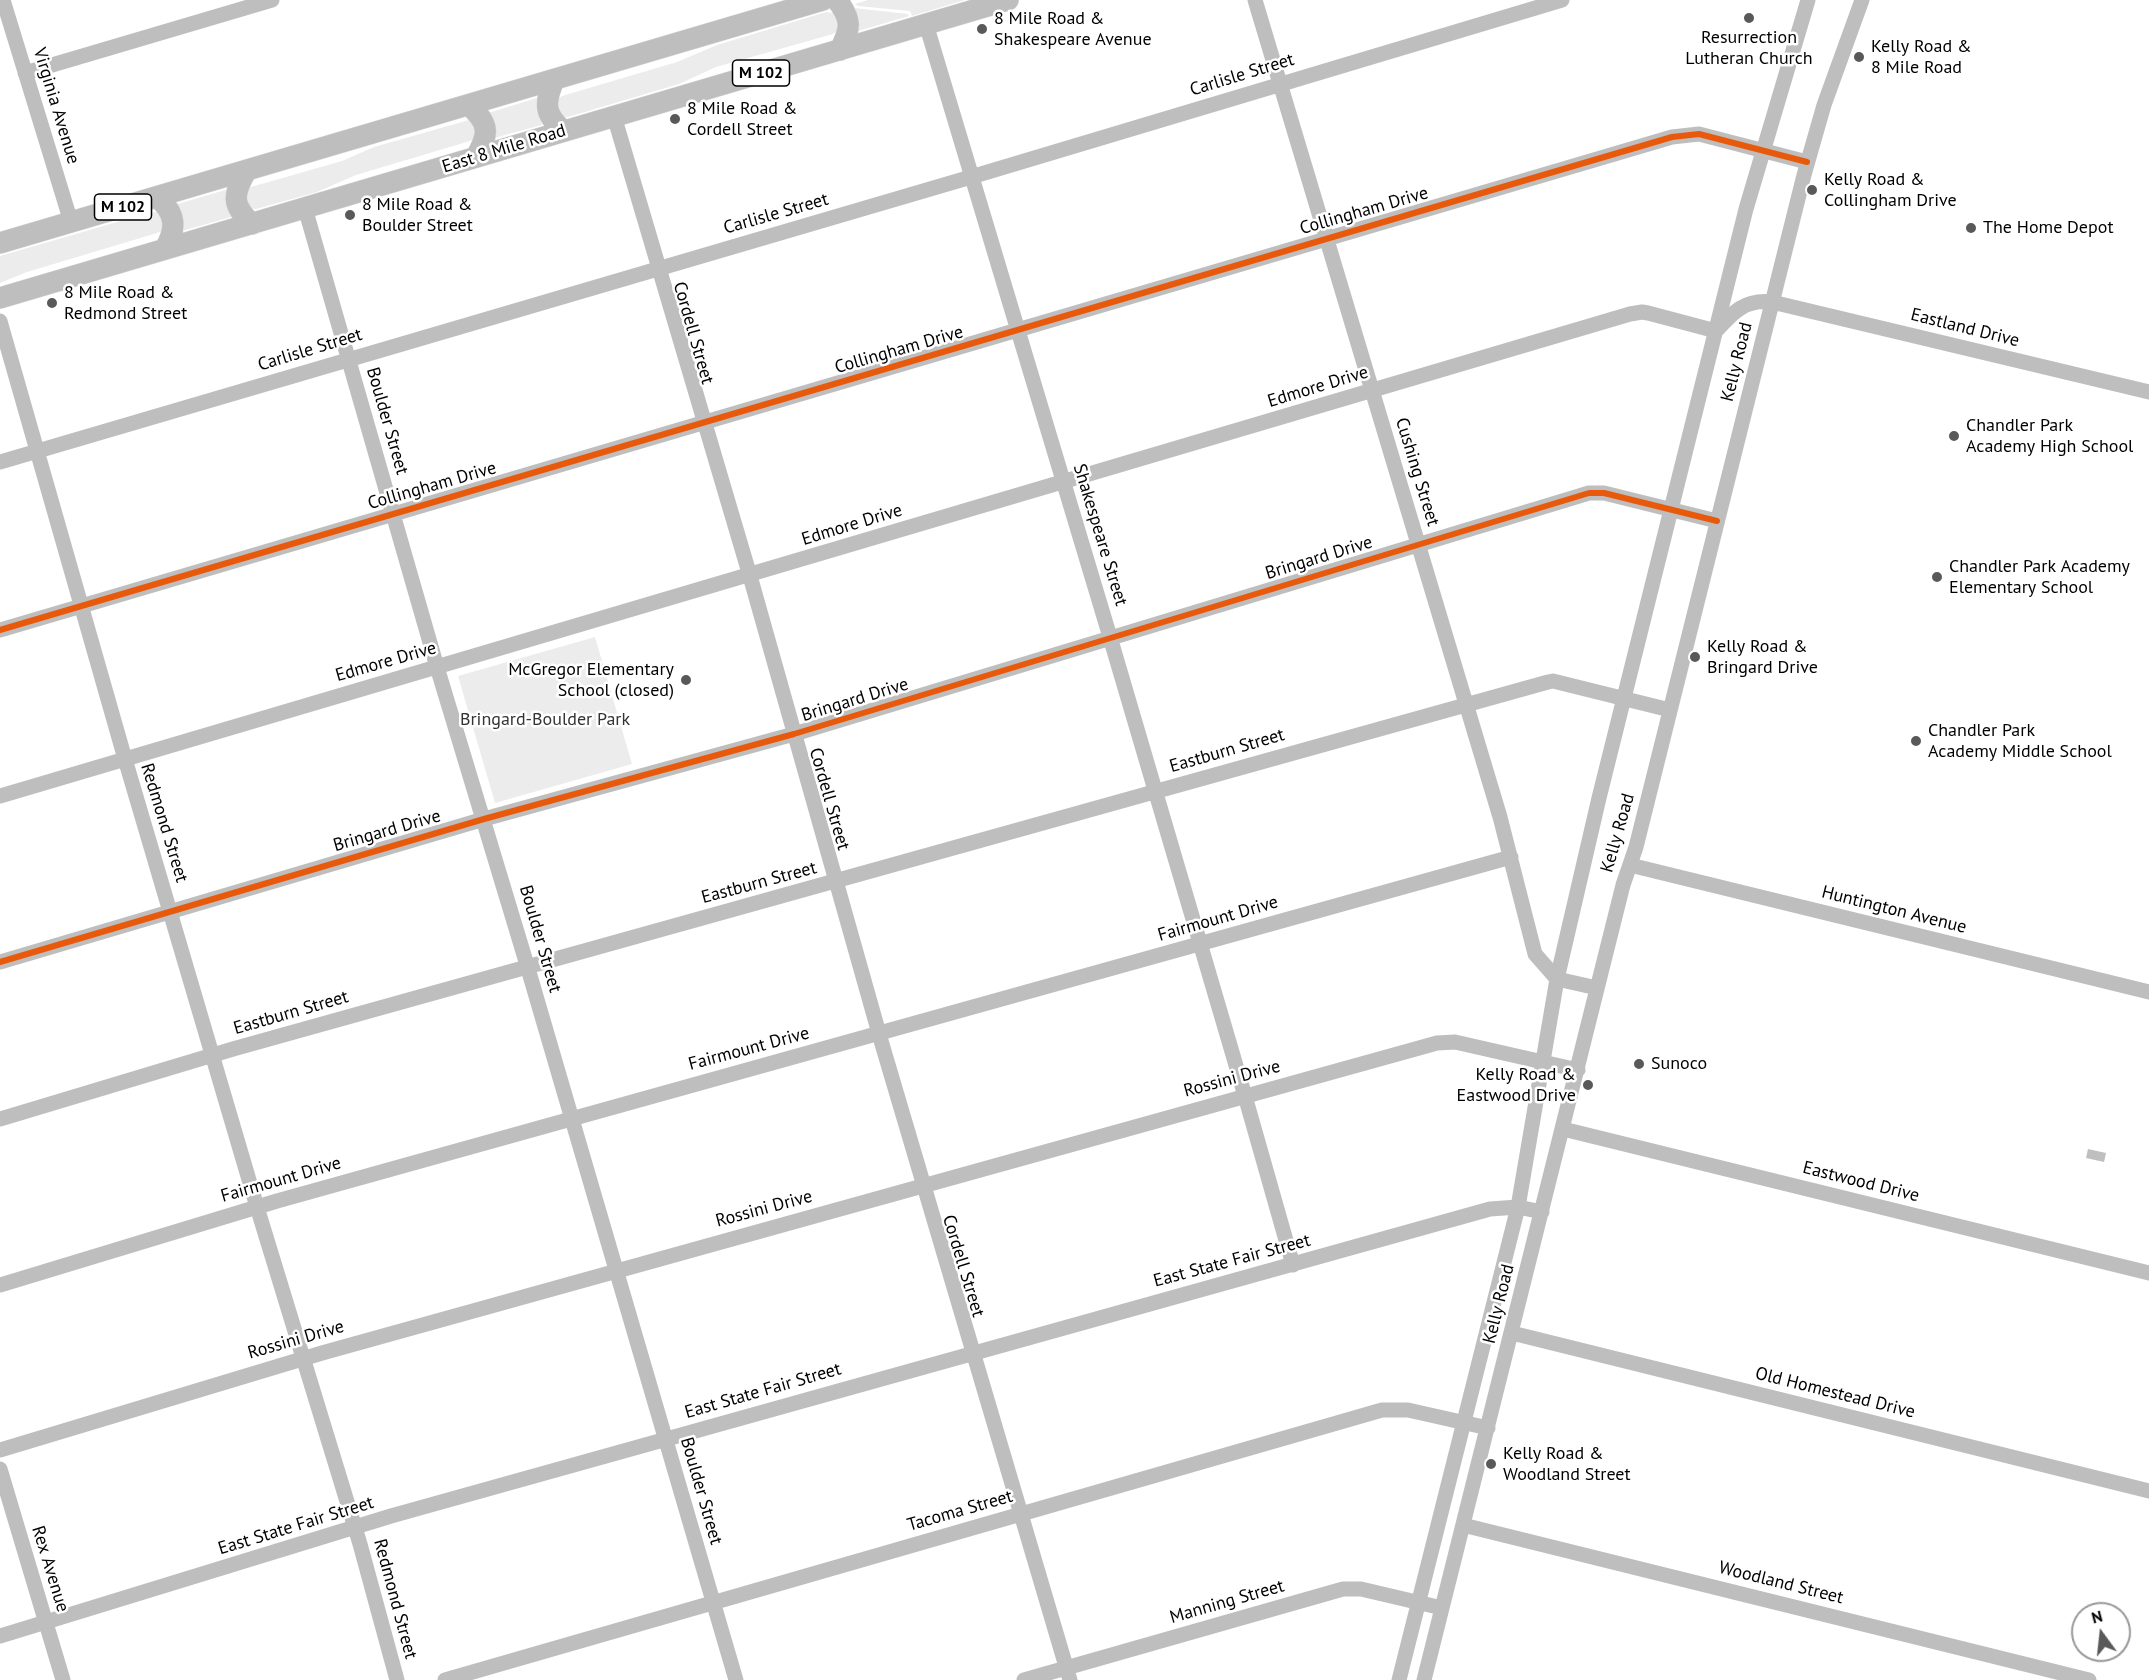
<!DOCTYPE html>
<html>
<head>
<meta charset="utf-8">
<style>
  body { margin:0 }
  #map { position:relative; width:2149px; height:1680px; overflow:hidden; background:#fff; font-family:"PT Sans",sans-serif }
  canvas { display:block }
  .north { position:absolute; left:2071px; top:1602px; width:60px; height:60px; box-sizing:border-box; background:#fff; border:2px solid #999; border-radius:50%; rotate:345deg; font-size:16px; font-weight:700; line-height:24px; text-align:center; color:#000 }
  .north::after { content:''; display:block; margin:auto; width:21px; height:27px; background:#595959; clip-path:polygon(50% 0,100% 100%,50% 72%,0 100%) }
</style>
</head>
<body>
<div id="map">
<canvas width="2149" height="1680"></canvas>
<div class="north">N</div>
</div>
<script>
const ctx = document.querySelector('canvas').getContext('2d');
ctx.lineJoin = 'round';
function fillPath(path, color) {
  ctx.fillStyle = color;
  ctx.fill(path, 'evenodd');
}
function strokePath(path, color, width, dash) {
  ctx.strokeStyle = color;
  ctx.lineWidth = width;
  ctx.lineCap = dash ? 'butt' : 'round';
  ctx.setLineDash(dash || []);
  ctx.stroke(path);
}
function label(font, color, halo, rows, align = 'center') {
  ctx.font = font + ' "PT Sans",sans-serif';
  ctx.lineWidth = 5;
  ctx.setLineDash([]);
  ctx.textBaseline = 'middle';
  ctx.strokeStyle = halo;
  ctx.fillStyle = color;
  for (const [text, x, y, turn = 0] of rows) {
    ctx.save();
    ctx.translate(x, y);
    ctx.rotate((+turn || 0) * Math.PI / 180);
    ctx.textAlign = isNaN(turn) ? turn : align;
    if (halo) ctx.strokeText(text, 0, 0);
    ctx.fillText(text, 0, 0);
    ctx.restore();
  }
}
fillPath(new Path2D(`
  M868,0H965L912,16L910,11L858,6L855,4Z
  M854,8L908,14L909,16L858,31Z
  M826,12L834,13L840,19L837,31L833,34L716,67L679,84L568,117L561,116L556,101L562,96L677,62L717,45Z
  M537,98L542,125L494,138L488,113Z
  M469,120L477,127L474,139L470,141L356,175L317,192L256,209L248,208L244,193L251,187L342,161L374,147Z
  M225,190L227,192L231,217L182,231L178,204Z
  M157,212L163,216L162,231L157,233L27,272L0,283V256L148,213Z
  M595,637L632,764L495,803L458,676Z`), '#ececec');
fillPath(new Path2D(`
  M2088,1149L2106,1153L2104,1162L2086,1158Z`), '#bfbfbf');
const highway = new Path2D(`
  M837,0C852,20 851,28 840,50
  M554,80C544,103 544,115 564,131
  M469,105C490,124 489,134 476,157
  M246,171C233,194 231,205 252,224
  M157,197C176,213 177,228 165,249
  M0,243L823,0
  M0,298L1008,0`);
strokePath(highway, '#dbdbdb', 22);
strokePath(new Path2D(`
  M3,0L71,222
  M1255,0L1500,817L1535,954L1557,979L1597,988
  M926,24L1110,637L1245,1096L1293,1265
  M25,73L272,0
  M614,116L750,576L882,1044L1070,1680
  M305,208L437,667L524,955L736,1680
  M0,321L125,759L257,1207L360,1544L397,1680
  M1716,331C1733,312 1745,299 1772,302L2149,392
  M0,462L971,177L1562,0
  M0,630L1672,137L1699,134L1807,162
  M0,796L1630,314L1642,312L1648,313L1716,331
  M1630,865L2149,992
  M0,962L484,819L794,734L1589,493H1604L1717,521
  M0,1119L233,1049L1548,682L1553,681L1670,710
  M1563,1129L2149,1273
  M0,1285L277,1201L1511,857
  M1512,1333L2149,1491
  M0,1450L322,1353L1437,1043L1455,1042L1578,1070
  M0,1469L63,1680
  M1463,1525L2089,1680
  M0,1636L391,1516L1490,1209L1518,1207L1542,1212
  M445,1680L1382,1410H1408L1488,1428
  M1024,1680L1343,1589H1361L1442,1608
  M1399,1680L1518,1207L1557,979L1599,798L1746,209L1808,0
  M1424,1680L1623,885L1636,847L1804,175L1824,105L1862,0`), '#bebebe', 15);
strokePath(highway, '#bebebe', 21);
strokePath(new Path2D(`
  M0,630L1672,137L1699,134L1807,162
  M0,962L484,819L794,734L1589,493H1604L1717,521`), '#e8590c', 6);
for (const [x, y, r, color] of [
  [1749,18,6,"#595959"],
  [982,29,6,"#595959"],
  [1859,57,6,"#595959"],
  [675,119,6,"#595959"],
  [1812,190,6,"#595959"],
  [350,215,6,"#595959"],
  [1971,228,6,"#595959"],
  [52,303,6,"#595959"],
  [1954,436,6,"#595959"],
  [1937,577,6,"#595959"],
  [1695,657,6,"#595959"],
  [686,680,6,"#595959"],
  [1916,741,6,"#595959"],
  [1639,1064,6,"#595959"],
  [1588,1085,6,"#595959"],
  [1491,1464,6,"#595959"]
]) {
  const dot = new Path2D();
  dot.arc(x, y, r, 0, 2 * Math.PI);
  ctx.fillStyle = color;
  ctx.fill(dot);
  strokePath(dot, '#fff', 2);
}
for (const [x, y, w] of [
  [761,73,57],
  [123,207,57]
]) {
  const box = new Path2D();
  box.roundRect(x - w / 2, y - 13, w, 26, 4.5);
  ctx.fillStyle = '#fff';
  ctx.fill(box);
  strokePath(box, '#000', 1.5);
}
label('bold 16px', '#000', null, [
  ["M 102",761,73],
  ["M 102",123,207]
]);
label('18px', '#000', '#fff', [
  ["8 Mile Road &",994,19],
  ["Shakespeare Avenue",994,40],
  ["Resurrection",1749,38,"center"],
  ["Lutheran Church",1749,59,"center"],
  ["Kelly Road &",1871,47],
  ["8 Mile Road",1871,68],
  ["8 Mile Road &",687,109],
  ["Cordell Street",687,130],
  ["Kelly Road &",1824,180],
  ["Collingham Drive",1824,201],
  ["8 Mile Road &",362,205],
  ["Boulder Street",362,226],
  ["The Home Depot",1983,228],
  ["8 Mile Road &",64,293],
  ["Redmond Street",64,314],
  ["Chandler Park",1966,426],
  ["Academy High School",1966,447],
  ["Chandler Park Academy",1949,567],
  ["Elementary School",1949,588],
  ["Kelly Road &",1707,647],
  ["Bringard Drive",1707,668],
  ["McGregor Elementary",674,670,"right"],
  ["School (closed)",674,691,"right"],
  ["Chandler Park",1928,731],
  ["Academy Middle School",1928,752],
  ["Sunoco",1651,1064],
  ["Kelly Road &",1576,1075,"right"],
  ["Eastwood Drive",1576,1096,"right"],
  ["Kelly Road &",1503,1454],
  ["Woodland Street",1503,1475]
], 'left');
label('18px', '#000', '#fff', [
  ["Carlisle Street",1242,75,-17],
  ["Virginia Avenue",56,106,73],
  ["East 8 Mile Road",504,149,-17],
  ["Collingham Drive",1364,211,-16],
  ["Carlisle Street",776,214,-16],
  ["Eastland Drive",1965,328,14],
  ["Cordell Street",693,333,74],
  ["Carlisle Street",310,350,-17],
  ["Collingham Drive",899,350,-16],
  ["Kelly Road",1737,362,-76],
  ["Edmore Drive",1318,387,-17],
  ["Boulder Street",387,421,74],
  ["Cushing Street",1417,472,73],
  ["Collingham Drive",432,486,-16],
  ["Edmore Drive",852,525,-17],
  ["Shakespeare Street",1100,535,73],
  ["Bringard Drive",1319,558,-17],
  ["Edmore Drive",386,662,-16],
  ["Bringard Drive",855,700,-17],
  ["Eastburn Street",1227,751,-16],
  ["Cordell Street",829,799,74],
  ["Redmond Street",164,823,73],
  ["Bringard Drive",387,831,-16],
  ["Kelly Road",1618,833,-74],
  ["Eastburn Street",759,883,-15],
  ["Huntington Avenue",1894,910,14],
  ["Fairmount Drive",1218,919,-16],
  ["Boulder Street",540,939,74],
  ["Eastburn Street",291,1013,-16],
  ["Fairmount Drive",749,1049,-15],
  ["Rossini Drive",1232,1079,-15],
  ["Fairmount Drive",281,1180,-16],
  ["Eastwood Drive",1861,1182,14],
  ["Rossini Drive",764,1209,-15],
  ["East State Fair Street",1232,1261,-15],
  ["Cordell Street",963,1266,73],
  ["Kelly Road",1499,1304,-76],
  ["Rossini Drive",296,1340,-16],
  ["East State Fair Street",763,1391,-16],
  ["Old Homestead Drive",1835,1393,14],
  ["Boulder Street",701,1491,74],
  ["Tacoma Street",960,1511,-16],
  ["East State Fair Street",296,1526,-17],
  ["Rex Avenue",50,1569,73],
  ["Woodland Street",1781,1583,14],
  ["Redmond Street",395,1599,75],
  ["Manning Street",1227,1602,-16]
]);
label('18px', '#333', '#fff', [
  ["Bringard-Boulder Park",545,720]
]);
</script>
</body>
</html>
